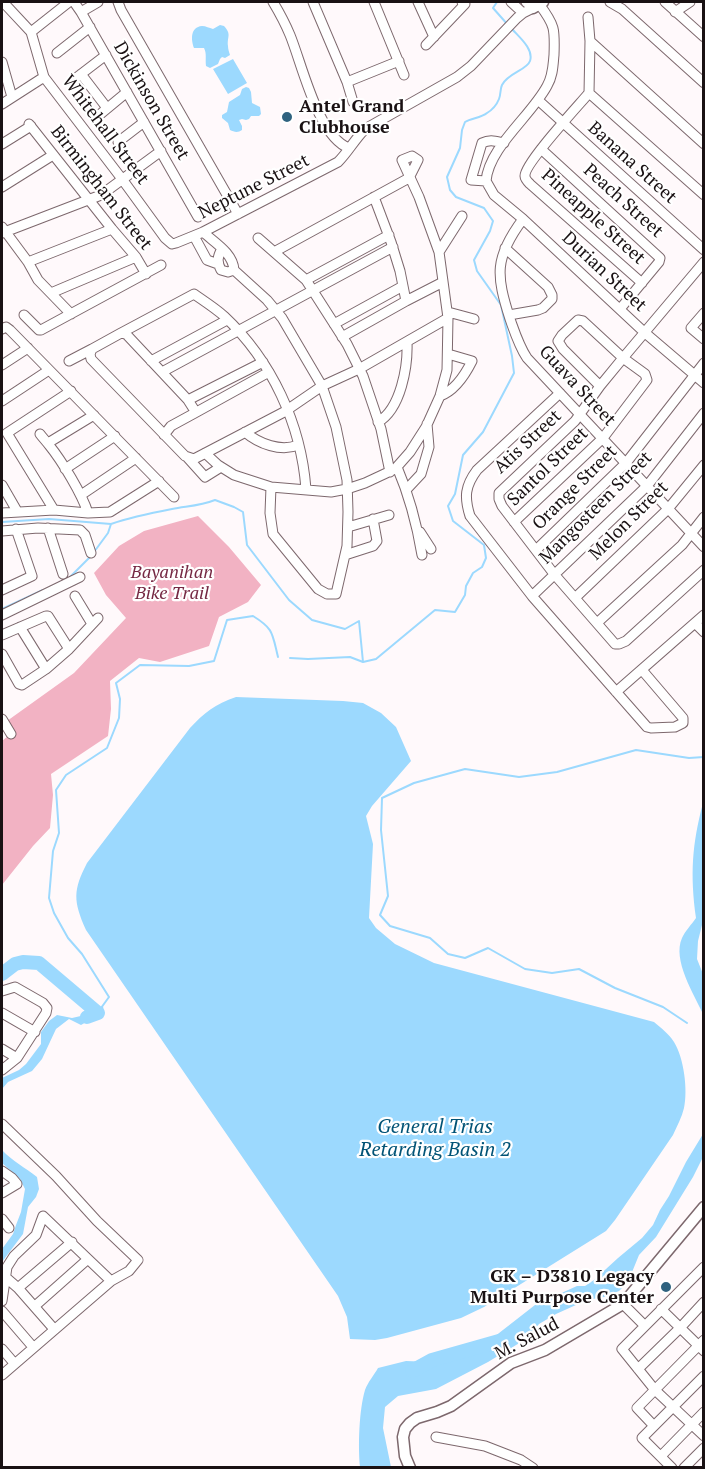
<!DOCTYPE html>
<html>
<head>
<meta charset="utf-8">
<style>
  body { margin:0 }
  #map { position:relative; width:705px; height:1469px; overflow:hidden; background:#fff9fb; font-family:"PT Serif",serif }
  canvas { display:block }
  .frame { position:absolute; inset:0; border:3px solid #191113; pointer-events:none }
</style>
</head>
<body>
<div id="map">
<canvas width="705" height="1469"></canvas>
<div class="frame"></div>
</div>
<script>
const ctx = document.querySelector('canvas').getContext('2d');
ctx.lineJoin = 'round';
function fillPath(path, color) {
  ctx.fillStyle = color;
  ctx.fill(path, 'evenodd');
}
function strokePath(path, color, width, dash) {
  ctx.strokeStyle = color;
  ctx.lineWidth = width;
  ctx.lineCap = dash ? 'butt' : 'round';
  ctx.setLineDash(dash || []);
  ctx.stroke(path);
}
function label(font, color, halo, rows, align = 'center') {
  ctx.font = font + ' "PT Serif",serif';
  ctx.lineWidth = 4.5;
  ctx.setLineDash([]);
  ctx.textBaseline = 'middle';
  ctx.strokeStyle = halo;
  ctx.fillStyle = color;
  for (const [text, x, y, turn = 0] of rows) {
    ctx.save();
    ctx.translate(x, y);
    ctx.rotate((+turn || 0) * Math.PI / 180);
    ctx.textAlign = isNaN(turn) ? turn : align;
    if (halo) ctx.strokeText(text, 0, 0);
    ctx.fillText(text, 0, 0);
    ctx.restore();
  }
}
fillPath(new Path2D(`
  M198,516L229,547L261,585L248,602L219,617L209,646L160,662L139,658L110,681L111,709L108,736L51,774L53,795L50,828L33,846L2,885V741L14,731L7,721L74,673L126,618L106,595L94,573L119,546L144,531Z`), '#f2b2c3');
fillPath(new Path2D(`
  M220,25L224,26C232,35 227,36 228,46C228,49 229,52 230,55L225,58L222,57L220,59L218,64L210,68L206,66C205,59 207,54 204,48H194C191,40 190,27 202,26C206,26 209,28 213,29Z
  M233,59L247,83L228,94L213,69Z
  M246,87L249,88L251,92L252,103L260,107L261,114L259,116H251L249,119L246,120L242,119L239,120L242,126V130C238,133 234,132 230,130L228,123L222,118V115L227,112L229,102L240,95L242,89Z
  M236,697L343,701L363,703L381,713L396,727L411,761L372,806L366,816L373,844L369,918L376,928L395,944L434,963L654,1022C661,1028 669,1034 674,1042C684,1058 688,1090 684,1108C682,1117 677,1126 673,1135L615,1220L606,1231L484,1307L461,1318L387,1338L375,1340L350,1339L347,1317L338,1296L86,930C73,901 73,890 87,863L190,728C204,713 215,704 236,697Z
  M703,803V921L698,941L697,959L703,974V1014C694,994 672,960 682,938C685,931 692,924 696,918C690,875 692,844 703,803Z
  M103,1006L104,1012L81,1025L69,1019L56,1029L42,1059L32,1071L8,1082L2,1089V1078L19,1070L26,1064L41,1044V1032L49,1021L57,1015L72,1018L85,1015Z
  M703,1134V1157L693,1177L656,1237L639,1255L628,1282L619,1291L604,1297L587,1300L556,1314L539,1324L526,1339L488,1362L436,1389L398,1396L385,1407L383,1428L391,1467H360C358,1446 359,1410 365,1390C368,1382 374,1375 378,1368L406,1361L432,1362L464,1357L476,1351L535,1305L577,1286H585L594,1280L618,1258L642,1238L653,1225L660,1210L669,1196L686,1162Z
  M2,1150C12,1161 26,1168 37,1177L39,1189L36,1197L28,1207L23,1234L2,1262V1249L13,1234L16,1225L21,1212L25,1189L20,1179L2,1163Z`), '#9cd9fe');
strokePath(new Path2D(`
  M497,2L493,8L508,25
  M2,522L49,519L111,524
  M94,552L108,533L111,524C131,517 151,513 172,509C188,506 200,506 215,500L234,507L243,512L247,545L289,600L312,620L345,629L359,621L363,662
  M69,578L91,556
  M2,609L43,590
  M290,658L308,659L350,657L363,662L376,659L435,610L455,612L465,595L466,586L473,573L482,567L486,558L484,545L453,521L448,506L455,494L463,455L483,432L514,373L512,356L501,305L477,271L474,260L490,231L493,221L484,208L456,197L450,190L447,177L460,148L462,130L465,122C472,118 481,118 487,113C492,110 497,104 499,99C501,94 500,89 502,85C508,73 527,70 530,61C534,49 519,37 512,29
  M101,1008L109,997L82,954L68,938L54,913L49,898L53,851L59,833L56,790L66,775L107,748L119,718L120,699L116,683L140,665L189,666L214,661L227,620L253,616C274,629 272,633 278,657
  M687,1023L663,1007L615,988L579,969L552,973L525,969L488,948L465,958L448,954L430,938L390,926L380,915L388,896L381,830L382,798L414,783L465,769L519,777L557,772L636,750L689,758L704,757`), '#9cd9fe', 2);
strokePath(new Path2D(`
  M2,974L15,964L23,962L39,963L98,1013L87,1017
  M412,1371L432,1360L499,1341`), '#9cd9fe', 14);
const minor = new Path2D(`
  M3,2L31,32L44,77L122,179L165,238L172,244L176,243L203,232L338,162C348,152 355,139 365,129L457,77L471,66L517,18L523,13L533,8L526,2
  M74,2L81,12L198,217
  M118,2L121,10L238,214
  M273,2C279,12 285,23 290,35C302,64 318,137 349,148
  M313,2L347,82L353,102
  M374,2L404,75
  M418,2L434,37
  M511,2L523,13
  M610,2L622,9L704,83
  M665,2L704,37
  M81,12L98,2
  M675,12L690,2
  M588,17L590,41L589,93C579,105 524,164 525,176C525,179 528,182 530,184L642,283
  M31,32L69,2
  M590,41L704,144
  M426,45L465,4L462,2
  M57,53L90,27
  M2,62L12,97
  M81,74L107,108
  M72,81L106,55
  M347,82L399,61
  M589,93L704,195
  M538,100L704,250
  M2,104L44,77
  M98,116L127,92
  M29,124L112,229L136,257L146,274
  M118,142L144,122
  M2,144L31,126
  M541,149L660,258L659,262L620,309
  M486,181L494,195L523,219L644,332L704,383
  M486,181C489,147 531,116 547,86C553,76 553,65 554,55C555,29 555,25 539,4
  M486,181L471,180L482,143C490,139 495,141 504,143
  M2,187L53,155
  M374,197L391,242L400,271L406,301
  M523,219C494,258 496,275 510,319C515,333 519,346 527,358L704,547
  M2,227L28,262L38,280L71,314
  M203,232C215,243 233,253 234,270L267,300L282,318L322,386L336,427L347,480L348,512L347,546L336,594H327L318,589L273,534L270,513L271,487
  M2,233L101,195L161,151
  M194,236L207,260L218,264
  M258,238L306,280L347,344L363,376L381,429L390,472
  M505,248L548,287L552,295V299L543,308L538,310L509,315
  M222,249C217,257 217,262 221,270L228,272L234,270
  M439,252L462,216
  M28,262L112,229
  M704,262L623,358L600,386L575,421L499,493V499L502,506L554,574L615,644H619L626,641L704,570
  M306,280L389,235
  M51,293L136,257
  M448,312L474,319
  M704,313L691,328L704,339
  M24,315L39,330H41L161,265
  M334,324L403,286
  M2,329L6,327L10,330L174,497
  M121,333L194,294C204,301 215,308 224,316C272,361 301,424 306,489
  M342,337L406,301L443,282
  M69,361L92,349
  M151,361L227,320
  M2,365L28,348
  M162,372L393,247
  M560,393L477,470C465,486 464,497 470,516L532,596L647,727L651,728L675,727L683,723V718L642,670
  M440,396C454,391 465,375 472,361L448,354
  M188,400L263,362
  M2,401L49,370
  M193,414L269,372
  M378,422C401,409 408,366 407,342
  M245,432C259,444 281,452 298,445
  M40,434C43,438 46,441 49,445C62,461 82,494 88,513
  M164,435L171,426L193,414L195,411L188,400L126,334L121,333L92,349L90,354L91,359L185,456L194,459L284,412L322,386L359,369L448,318
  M48,443L94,415
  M205,453L218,465L234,475L271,487L331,492L347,489L365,483L395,469L410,452L426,427L440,396L447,370L448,318L439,252L419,197L402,160L412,156L418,160L409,178L274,252
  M187,457L205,477L221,467
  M397,467C409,495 417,525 422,555
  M65,469L115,436
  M2,485L17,511
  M406,490L421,474L429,447L427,424
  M81,495L136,458
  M54,510L7,433L71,391
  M2,513L54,510L88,513L110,512L159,481
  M514,522L603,438L647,380L645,374L623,358L583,321L578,320L562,335L558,341L563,349L600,386
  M348,527L389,515
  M48,528L63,574
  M2,531L38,528L80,530L85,535L91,553
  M420,532L431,549
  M536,550L626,463L704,363
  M345,555L373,546L377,541L373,519
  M2,590L32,576L16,529
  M75,596L92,624
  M532,596L647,486L704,413
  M575,598L668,509L704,465
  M2,615L80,577
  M597,623L682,545L704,517
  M695,623L704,632
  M20,627L46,669
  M2,635L46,616H48L69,649
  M2,654L19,684L22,685L46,669L69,649L98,618
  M616,692L704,615
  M2,719L11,734
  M2,991L15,987L43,1003L47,1008L46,1013L17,1058L2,1070
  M2,1013L35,1032
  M2,1049L17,1058
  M2,1124L56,1176L97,1221L138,1260L129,1271L111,1281L2,1375
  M2,1171L12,1178L17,1184L2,1193
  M2,1219L9,1228
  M704,1267L622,1349L655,1390L704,1436
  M3,1275L18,1288L54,1329
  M18,1288L72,1242
  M2,1301L7,1267L14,1256L36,1235L43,1216L111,1281
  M623,1304L645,1326
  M35,1306L88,1259
  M661,1309L704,1351
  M2,1311L33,1347
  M2,1349L14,1363
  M638,1369L680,1328L704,1302
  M654,1426L637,1408L704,1340
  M436,1437L485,1446L521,1460L533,1468
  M661,1456L704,1412
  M672,1468L642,1438L704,1376
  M684,1468L704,1448`);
const tertiary = new Path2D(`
  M533,8L543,2
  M410,1468L405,1456L403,1437L405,1429L410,1423L417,1418L437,1412L451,1406L511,1363L545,1350L623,1304L704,1207`);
strokePath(minor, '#7d686d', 11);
strokePath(tertiary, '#7d686d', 13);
strokePath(minor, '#fff', 9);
strokePath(tertiary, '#fff', 10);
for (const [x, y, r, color] of [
  [287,117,6,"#2f627f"],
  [666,1287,6,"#2f627f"]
]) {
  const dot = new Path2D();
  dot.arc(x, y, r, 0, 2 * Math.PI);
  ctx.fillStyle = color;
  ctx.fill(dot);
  strokePath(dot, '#fff', 2);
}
label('18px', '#191113', '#fff', [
  ["Dickinson Street",151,101,60],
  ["Whitehall Street",105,130,53],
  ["Banana Street",632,163,42],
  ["Neptune Street",254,187,-27],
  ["Birmingham Street",101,188,52],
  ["Peach Street",623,201,42],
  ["Pineapple Street",593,217,42],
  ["Durian Street",604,272,43],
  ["Guava Street",577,386,47],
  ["Atis Street",528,442,-43],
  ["Santol Street",548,467,-44],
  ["Orange Street",575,488,-45],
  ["Mangosteen Street",596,508,-45],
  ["Melon Street",629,521,-45],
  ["M. Salud",527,1339,-28]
]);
label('bold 18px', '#191113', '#fff', [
  ["Antel Grand",299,107],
  ["Clubhouse",299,128],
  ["GK – D3810 Legacy",654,1277,"right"],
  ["Multi Purpose Center",654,1298,"right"]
], 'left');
label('italic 18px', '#752843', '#fff', [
  ["Bayanihan",172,573],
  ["Bike Trail",172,594]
]);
label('italic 20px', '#015376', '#fff', [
  ["General Trias",435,1127],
  ["Retarding Basin 2",435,1150]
]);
</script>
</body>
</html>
